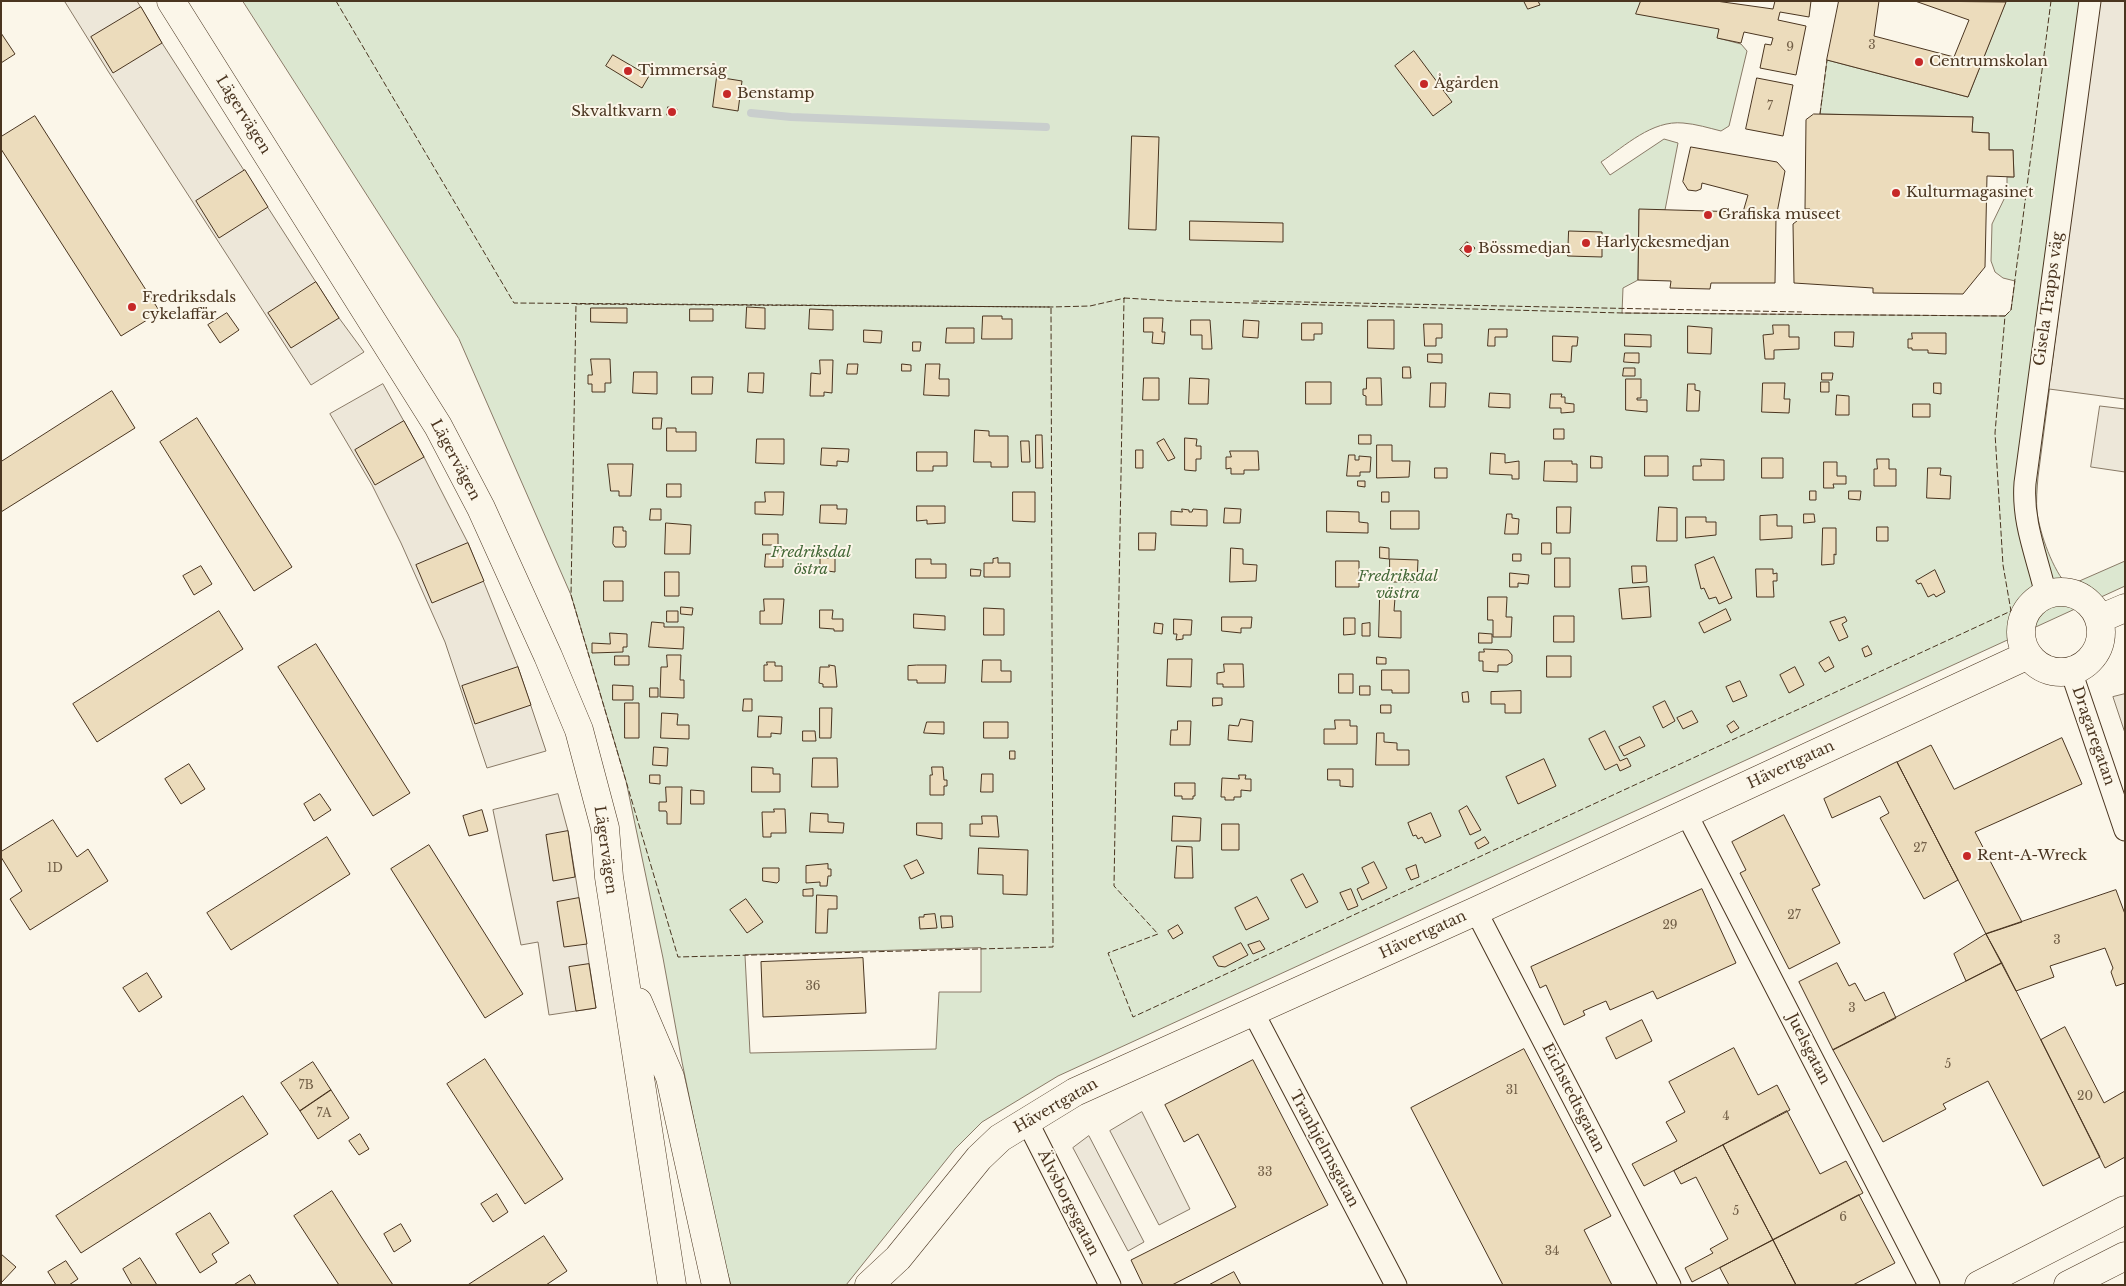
<!DOCTYPE html>
<html>
<head>
<meta charset="utf-8">
<style>
  body { margin:0 }
  #map { position:relative; width:2126px; height:1286px; overflow:hidden; background:#fbf6e9; font-family:"Libre Baskerville",serif }
  canvas { display:block }
  .frame { position:absolute; inset:0; border:2px solid #4a3520; pointer-events:none }
</style>
</head>
<body>
<div id="map">
<canvas width="2126" height="1286"></canvas>
<div class="frame"></div>
</div>
<script>
const ctx = document.querySelector('canvas').getContext('2d');
ctx.lineJoin = 'round';
function fillPath(path, color) {
  ctx.fillStyle = color;
  ctx.fill(path, 'evenodd');
}
function strokePath(path, color, width, dash) {
  ctx.strokeStyle = color;
  ctx.lineWidth = width;
  ctx.lineCap = dash ? 'butt' : 'round';
  ctx.setLineDash(dash || []);
  ctx.stroke(path);
}
function label(font, color, halo, rows, align = 'center') {
  ctx.font = font + ' "Libre Baskerville",serif';
  ctx.lineWidth = 4;
  ctx.setLineDash([]);
  ctx.textBaseline = 'middle';
  ctx.strokeStyle = halo;
  ctx.fillStyle = color;
  for (const [text, x, y, turn = 0] of rows) {
    ctx.save();
    ctx.translate(x, y);
    ctx.rotate((+turn || 0) * Math.PI / 180);
    ctx.textAlign = isNaN(turn) ? turn : align;
    if (halo) ctx.strokeText(text, 0, 0);
    ctx.fillText(text, 0, 0);
    ctx.restore();
  }
}
const green = new Path2D(`
  M243,1H1641L1719,29L1718,38L1741,44L1747,51L1729,126L1721,131C1709,128 1696,124 1683,123C1652,120 1625,146 1601,162L1610,175L1664,139L1678,143L1665,210H1639L1638,280L1623,288L1622,313L2005,316L2011,310L2015,281L2003,278L1995,272L1991,261L1992,224L2007,193V177H2014L2013,150H1989V133L1972,132L1973,117L1820,114L1827,60L1968,97L2006,1H2100L2038,477C2037,489 2036,501 2037,512C2040,534 2053,571 2068,586L2125,561V586L1058,1076L982,1122L955,1149L846,1285H731L721,1251L682,1062L663,958L626,781L571,595L459,339ZM981,948V992H939L936,1049L750,1053L745,955Z`);
fillPath(green, '#dce7d0');
strokePath(green, '#887966', 1);
const parking = new Path2D(`
  M66,1H137L162,43L339,318L364,352L311,385L108,71L65,2Z
  M2100,1H2125V399L2049,389Z
  M383,384L424,457L468,543L518,667L546,751L487,768L445,642L401,543L372,485L330,414Z
  M2100,406L2125,409V472L2091,467Z
  M2125,694V733L2113,697Z
  M558,794L568,831L579,898L596,1008L549,1015L538,942L521,945L493,810Z
  M1142,1112L1190,1209L1159,1225L1110,1131Z
  M1089,1136L1144,1242L1128,1251L1073,1148Z`);
fillPath(parking, '#ede7d9');
strokePath(parking, '#887966', 1);
strokePath(new Path2D(`
  M751,113L791,117L1046,127`), '#c9cecd', 8);
const building = new Path2D(`
  M1524,1H1538L1540,5L1528,9Z
  M1641,1H1716L1773,9L1775,1H1811L1809,17L1780,12L1778,20L1806,26L1796,75L1760,68L1765,44L1771,45L1773,38L1744,32L1741,43L1717,38L1719,29L1636,14Z
  M1839,1H1879L1874,36L1954,57L1969,20L1915,1L2006,2L1968,97L1827,60Z
  M141,7L162,43L113,73L91,37Z
  M1,33L15,54L1,63Z
  M1414,51L1452,102L1433,116L1395,66Z
  M613,55L649,76L642,88L606,66Z
  M717,77L742,81L738,111L713,107Z
  M1757,78L1793,85L1783,136L1746,129Z
  M668,107L677,109L676,116L667,115Z
  M1814,114L1973,117L1972,132L1989,133V150H2013L2014,177L1987,176L1985,267L1963,294L1873,293V288L1794,283L1793,224L1802,217H1810V209H1805L1806,120Z
  M35,116L160,312L121,336L1,149V137Z
  M1132,136L1159,137L1156,230L1129,229Z
  M1691,147L1777,162L1785,171L1776,218L1775,283H1711L1710,289L1670,288L1671,281L1638,280L1639,209L1743,212L1748,195L1702,183L1701,189L1696,191L1688,190L1683,182Z
  M245,170L268,207L219,238L196,201Z
  M1190,221L1283,223V242L1190,240Z
  M1569,231L1602,232V257L1568,256Z
  M1467,242L1475,248L1468,257L1460,250Z
  M316,282L339,318L291,348L268,313Z
  M747,307L765,308V329L746,328Z
  M591,308H627V323L591,322Z
  M690,309H713V321H690Z
  M810,309L833,310V330L809,329Z
  M227,313L239,330L220,343L208,325Z
  M983,316H1002V319H1012V339H982Z
  M1144,318H1163L1162,332H1165L1164,344L1152,343L1153,332H1144Z
  M1191,320H1210L1212,349H1202V335H1191Z
  M1244,320L1259,321L1258,338L1243,337Z
  M1368,320H1394V349L1368,348Z
  M1302,323H1322V334H1314V340H1302Z
  M1424,324H1442V338H1436V346H1425Z
  M1773,325H1789V337H1799V349L1774,350V359H1765L1763,335L1773,334Z
  M1688,326L1712,328L1711,354L1688,353Z
  M947,328H974V343H946Z
  M1489,329H1507V337H1495V346H1488Z
  M864,330L882,331L881,343L864,342Z
  M1835,332H1854L1853,347L1835,346Z
  M1912,333H1946V354L1928,353V350H1912V348H1908V339H1912Z
  M1625,334L1651,335V347L1625,346Z
  M1553,336L1578,337L1577,346H1572L1571,362L1553,361Z
  M913,342H921L920,351H913Z
  M1625,353H1639V363L1624,362Z
  M1428,354H1442V363L1428,362Z
  M591,359H610L611,383H605V392H592V384H588V375H592Z
  M820,360H833L832,393L824,392V396H810L811,373L820,374Z
  M848,364H858L857,374H847Z
  M902,364L911,365V371H902Z
  M926,364H940L939,379H949V396L924,395Z
  M1403,367H1410L1411,378H1403Z
  M1624,368H1635V376H1623Z
  M634,372H657V394L633,393Z
  M749,373H764L763,393L748,392Z
  M1822,373H1833L1832,380H1822Z
  M692,377H713L712,394H692Z
  M1144,378H1159V400H1143Z
  M1190,378L1209,379L1208,404H1189Z
  M1367,378H1381L1382,405H1366V396L1363,395V389H1366Z
  M1626,379H1641V398H1637V400H1647V412L1626,410Z
  M1306,382H1331V404H1306Z
  M1821,382H1829V392H1821Z
  M1431,383H1446L1445,407H1430Z
  M1763,383H1785L1784,399H1790L1789,413L1762,412Z
  M1934,383H1941V394L1934,393Z
  M1688,384H1695V390L1700,391L1699,411H1687Z
  M112,391L135,428L1,512V462Z
  M1490,393L1510,394V408L1489,407Z
  M1551,394H1562L1561,397H1565V403L1574,404V412L1561,413V408H1550Z
  M1837,395L1849,396V415H1836Z
  M1913,404H1930V417H1913Z
  M197,418L292,567L254,591L160,442Z
  M653,418H662L661,429H653Z
  M404,421L424,457L375,485L355,450Z
  M667,428H676V432H696V451H667Z
  M1554,429H1564V439H1554Z
  M975,430L989,431V436H1008V467H991V462H974Z
  M1036,435H1042L1043,468H1036Z
  M1359,435H1371V444H1359Z
  M1185,438L1197,439L1196,446H1201V459H1196V471L1185,470Z
  M757,439H784V464L756,463Z
  M1164,439L1175,458L1168,461L1157,443Z
  M1021,441H1029L1030,462H1022Z
  M1377,445H1392V461H1410L1409,477L1377,478Z
  M822,448L849,449L848,462L837,461V466L821,465Z
  M1136,450H1143V468H1136Z
  M1230,451H1258L1259,470H1244V474H1231V468L1226,469V457H1231Z
  M917,452H947V466H933V471H917Z
  M1491,453L1505,454V463L1519,461V479H1512V475L1490,474Z
  M1349,455H1355V460H1359V456L1371,457L1370,472H1360V476H1347Z
  M1591,456L1602,457V468H1591Z
  M1645,456H1668V476H1645Z
  M1762,458H1783V478H1762Z
  M1701,459L1724,460V480H1693V466H1701Z
  M1877,459H1889V469H1896V486H1874V469H1877Z
  M1545,461H1572V464H1577V482L1544,481Z
  M1824,462H1837V476H1846V484H1833L1834,488H1824Z
  M608,464H633L631,496H619V491H611Z
  M1435,468H1447V478H1435Z
  M1928,468H1941L1940,475L1951,476L1950,499L1927,498Z
  M1358,481H1365V487L1358,486Z
  M667,484H681V497H667Z
  M1810,491H1816V500H1810Z
  M1849,491H1861L1860,500L1849,499Z
  M765,492H784L783,515L755,514V502H765Z
  M1013,492H1035V522L1013,521Z
  M1382,492H1389V502H1382Z
  M821,505H837V509H847L846,524L820,523Z
  M917,506H945V523L927,524V520L917,521Z
  M1557,507H1571L1570,533H1557Z
  M1659,507L1677,508V541H1657Z
  M1225,508L1241,509L1240,523H1224Z
  M651,509H661V520H650Z
  M1182,509L1189,510V512H1192L1193,509L1207,510V526L1171,525V511L1182,512Z
  M1327,511L1359,512V522L1368,523V533L1327,532Z
  M1391,511H1419V529H1391Z
  M1507,514H1512V518L1519,519L1518,534H1505Z
  M1804,514H1814L1815,522L1804,523Z
  M1777,515V526H1792V538L1760,540V516Z
  M1686,517H1706V522H1716V535L1686,538Z
  M666,523L691,525L690,554H665Z
  M614,527H623V531H626V545L625,547H615L613,544Z
  M1877,527H1888V541H1877Z
  M1823,528H1836V555L1834,554V564L1822,565Z
  M1139,533H1156L1155,550H1139Z
  M763,534H778V545H763Z
  M468,543L484,581L432,603L416,565Z
  M1542,543H1551V554H1542Z
  M1380,547L1389,548V559L1380,558Z
  M1231,548L1243,549V564L1257,565L1256,581L1230,582Z
  M766,554H783V567H765Z
  M829,554H835V572L820,570V557L829,558Z
  M1513,554H1521V561H1513Z
  M1714,557L1732,598L1719,604L1716,597L1709,599L1704,588L1701,589L1695,565Z
  M998,558V563H1010V577H984V563H993V559Z
  M1555,558H1570V587H1555Z
  M916,559H931V564H946V578H916Z
  M1390,559L1418,560L1417,582H1390Z
  M1336,561H1359V587H1336Z
  M201,566L212,584L194,595L183,576Z
  M1632,566H1646L1647,582L1633,583Z
  M971,569L981,570L980,576H971Z
  M1756,569H1773V574L1777,573V581H1773L1774,597H1757Z
  M1935,570L1945,592L1936,597L1934,594L1928,597L1921,583L1918,584L1916,581Z
  M665,572H679V596H665Z
  M1510,573L1529,575L1528,584L1518,583V587H1510Z
  M604,581H623V601H604Z
  M1649,587L1651,617L1622,619L1619,589Z
  M1488,597H1507L1506,617H1512L1511,637H1493V620H1488Z
  M1380,598H1395L1394,611H1401V638L1379,637Z
  M764,599H784L782,624H760V611H764Z
  M681,607L693,608L692,615L681,614Z
  M984,608L1004,609V635H984Z
  M1726,609L1731,620L1704,633L1699,623Z
  M820,610H833L832,619H843V631H834V629L820,628Z
  M219,611L243,649L97,742L73,704Z
  M667,611H678V622H667Z
  M914,614L945,616V630L914,628Z
  M1554,616H1574V642H1554Z
  M1222,617H1252L1251,628H1241V633L1222,631Z
  M1845,617L1847,621L1842,624L1848,637L1839,641L1830,622Z
  M1344,618H1355V634L1344,635Z
  M1174,619L1192,620L1191,635H1183V639L1176,640L1177,634H1174Z
  M652,622L664,623V627H684L683,649L649,647Z
  M1155,623L1163,624L1162,634L1154,633Z
  M1370,623V636H1362V624Z
  M610,633L627,634V647H623V652L592,653V643L610,644Z
  M1479,633L1492,634V643H1479Z
  M316,644L410,793L373,816L278,667Z
  M1868,646L1872,654L1865,657L1862,649Z
  M1484,649L1508,650L1512,655V662L1507,665H1498V672L1483,671V661H1479V652H1484Z
  M667,655H681L680,680H684V698L660,697L661,667H667Z
  M615,656H629V665H615Z
  M1547,656H1571V677H1547Z
  M1377,657L1386,658V664H1377Z
  M1829,657L1834,667L1825,672L1819,663Z
  M1168,659H1192L1191,687L1167,686Z
  M983,660H1001V671H1011V682H982Z
  M767,662H775V666H782V681H764V665H767Z
  M1224,664H1243L1244,687H1223V684H1217V673L1224,672Z
  M829,665L835,666L837,687H823V684L819,683L820,667H829Z
  M917,665H946L945,683H917V680H908V666Z
  M518,667L531,705L475,724L462,686Z
  M1795,667L1804,685L1789,693L1780,675Z
  M1382,670H1409V693H1392V690H1382Z
  M1339,674H1353V693H1339Z
  M1740,681L1747,696L1733,702L1726,687Z
  M613,685L633,686V700H613Z
  M1360,686H1370V695H1360Z
  M650,688H658V697H650Z
  M1521,691V713H1505V704H1491V692Z
  M1468,692L1469,702H1463L1462,693Z
  M1213,698H1222V705L1213,706Z
  M744,699H752V711H743Z
  M1665,701L1675,721L1663,728L1653,707Z
  M625,703H639V738H625Z
  M1381,705H1391V713H1381Z
  M820,708H832L831,738H820Z
  M1692,711L1698,722L1683,729L1677,718Z
  M662,713L678,714L677,725H689V739L661,738Z
  M759,716L782,717L781,734L771,733V737H758Z
  M1241,719L1253,721L1252,742L1228,740L1229,725L1238,726Z
  M1335,720H1350V726H1357V744H1324V729H1335Z
  M1178,721H1191L1190,745H1170L1171,730H1177Z
  M1734,721L1739,728L1731,733L1727,726Z
  M927,722H944V734L924,733Z
  M984,722H1008V738H984Z
  M803,731H815L816,741H803Z
  M1605,731L1620,761L1627,758L1631,766L1620,771L1617,764L1605,770L1589,739Z
  M1377,733H1384V742L1397,743V750H1409V765H1376Z
  M1640,737L1645,746L1624,756L1619,747Z
  M2062,738L2082,784L1975,832L2022,922L1986,934L1897,762L1931,745L1954,789Z
  M654,747L668,748L667,766L653,765Z
  M1010,751H1015V759H1010Z
  M813,758H837L838,787H812Z
  M1544,759L1556,786L1518,804L1506,777Z
  M1897,762L1958,880L1924,899L1880,818L1889,813L1880,796L1832,818L1824,799Z
  M189,764L205,789L181,804L165,779Z
  M752,767L773,768V774H780V792H752Z
  M932,767H943L944,780H947V786H944V795H930V775H932Z
  M1328,769H1353V787L1340,786V780H1328Z
  M982,774H993V792H981Z
  M650,775H660V784L650,783Z
  M1239,775H1246L1245,779H1251V791L1241,790V797H1234V800H1225V797H1221L1222,778L1239,779Z
  M1175,783H1195V796H1193V799H1182V796H1175Z
  M666,787H682L681,824H667V813L666,811H659V802H666Z
  M691,790L704,791V804H691Z
  M320,794L331,810L314,821L304,804Z
  M1467,806L1481,830L1470,835L1459,811Z
  M774,809H785L786,833H771V837H763L762,812H774Z
  M482,810L488,831L469,836L463,816Z
  M811,813L828,814V822L844,823L843,833L810,832Z
  M1431,813L1441,836L1425,843L1422,837L1418,839L1416,835L1413,836L1408,823Z
  M1784,815L1820,885L1812,889L1840,943L1789,969L1740,873L1746,870L1732,842Z
  M982,816H997L999,837L970,836V824H982Z
  M1173,816L1201,818L1200,841H1172Z
  M53,820L77,857L88,849L108,881L30,930L10,899L22,891L1,857V852Z
  M917,823H942V839L917,835Z
  M1222,824H1239V850H1222Z
  M568,831L575,877L553,881L546,835Z
  M327,837L350,874L231,950L207,913Z
  M1485,837L1489,843L1478,849L1475,843Z
  M429,845L523,994L485,1018L391,869Z
  M1177,846L1192,847L1193,878H1175Z
  M979,848L1028,850L1027,895L1003,894V875L978,874Z
  M917,860L924,873L911,879L904,866Z
  M1374,862L1387,888L1362,900L1357,889L1369,883L1362,868Z
  M828,864V869H831V876H828L827,886H820V882L806,883V866Z
  M1416,865L1419,877L1411,880L1406,869Z
  M763,868H779V881L777,883L763,881Z
  M1303,874L1318,902L1306,908L1291,880Z
  M813,889V896H803V890Z
  M1351,889L1358,906L1348,910L1340,893Z
  M1702,889L1736,963L1657,999L1653,991L1610,1010L1606,1001L1583,1011L1585,1015L1564,1025L1546,985L1540,988L1531,967Z
  M2116,890L2125,914V983L2116,986L2111,972L2113,968L2105,948L2050,966L2054,977L2016,991L1986,934Z
  M817,895L837,896V909H828L827,933H816Z
  M1257,897L1269,919L1246,930L1235,908Z
  M579,898L587,944L564,947L557,902Z
  M746,899L763,922L747,933L730,910Z
  M935,914L937,928L920,929L919,917H924V915Z
  M941,916H952L953,927L942,928Z
  M1178,925L1183,933L1173,939L1168,931Z
  M1986,934L2002,963L1966,981L1954,954Z
  M1260,941L1265,949L1253,954L1248,945Z
  M1241,943L1248,955L1225,967L1218,966L1213,957Z
  M863,958L866,1013L763,1017L761,962Z
  M1837,963L1849,986L1855,983L1865,1001L1884,992L1896,1018L1833,1050L1799,982Z
  M2002,963L2100,1157L2043,1186L1988,1081L1943,1104L1946,1109L1883,1142L1833,1050Z
  M589,964L596,1008L576,1011L569,967Z
  M147,973L162,997L139,1012L123,988Z
  M1642,1020L1652,1041L1616,1059L1606,1038Z
  M2065,1027L2104,1103L2125,1091V1157L2105,1168L2041,1040Z
  M1734,1048L1758,1095L1777,1085L1790,1110L1644,1186L1632,1164L1677,1141L1666,1122L1685,1112L1669,1082Z
  M1524,1049L1611,1216L1584,1230L1612,1285H1503L1411,1108Z
  M485,1059L563,1179L525,1204L447,1084Z
  M1253,1060L1328,1205L1172,1285H1143L1131,1260L1236,1207L1198,1134L1184,1142L1165,1105Z
  M313,1062L331,1090L300,1111L281,1083Z
  M331,1090L349,1118L318,1139L300,1111Z
  M243,1096L268,1134L81,1253L56,1216Z
  M1787,1111L1820,1174L1846,1161L1863,1193L1773,1240L1723,1145Z
  M360,1134L369,1149L359,1155L349,1141Z
  M1723,1145L1773,1240L1692,1282L1685,1268L1713,1253L1710,1249L1728,1239L1696,1177L1681,1184L1674,1171Z
  M332,1191L362,1238L393,1285H339L294,1216Z
  M497,1194L508,1212L493,1222L481,1204Z
  M1859,1195L1895,1263L1853,1285H1796L1773,1240Z
  M210,1213L229,1243L212,1254L217,1262L200,1273L176,1234Z
  M401,1224L411,1241L394,1252L384,1234Z
  M544,1236L567,1271L546,1285H468Z
  M1773,1240L1796,1285H1729L1720,1268Z
  M1,1254L16,1267L1,1283Z
  M140,1258L157,1285H132L123,1269Z
  M66,1261L78,1279L69,1285H56L48,1272Z
  M1234,1272L1241,1285H1209Z
  M250,1275L256,1285H234Z`);
fillPath(building, '#ecdcbc');
strokePath(building, '#4a3520', 1);
const minor = new Path2D(`
  M2046,595C2037,556 2022,523 2025,483L2090,1
  M2071,671L2125,830
  M1686,813L1929,1285
  M1476,911L1670,1285
  M1253,1012L1396,1285
  M1027,1121L1110,1285`);
const tertiary = new Path2D(`
  M171,1L438,426L481,508L548,656L579,730L605,828L609,877L672,1285
  M2021 632a40 40 0 1 1 80 0a40 40 0 1 1-80 0Z
  M2099,619L2125,608
  M638,1002L670,1077L716,1285
  M869,1285L898,1258L979,1158L1000,1138L1075,1092L1476,911L2028,655`);
const secondary = new Path2D(`
  M1979,1285L2125,1210
  M2068,1285L2125,1256`);
strokePath(minor, '#4a3520', 23);
strokePath(tertiary, '#4a3520', 29);
strokePath(secondary, '#4a3520', 29);
strokePath(minor, '#fbf6e9', 21);
strokePath(tertiary, '#fbf6e9', 28);
strokePath(secondary, '#fbf6e9', 28);
strokePath(new Path2D(`
  M336,1L514,303L1051,307L1090,306L1125,298
  M1820,114L1827,60
  M1124,298L1175,301L1622,313L2005,316L1995,433L2003,565L2011,611L1133,1017L1108,953L1158,934L1114,886Z
  M1253,301L1802,312
  M576,304L1051,307L1053,947L678,957L571,595Z
  M2005,316L2011,310L2051,1`), '#4a3520', 1, [6, 2.5]);
for (const [x, y, r, color] of [
  [1919,62,5,"#c62828"],
  [628,71,5,"#c62828"],
  [1424,84,5,"#c62828"],
  [727,94,5,"#c62828"],
  [672,112,5,"#c62828"],
  [1896,193,5,"#c62828"],
  [1708,215,5,"#c62828"],
  [1586,243,5,"#c62828"],
  [1468,249,5,"#c62828"],
  [132,307,5,"#c62828"],
  [1967,856,5,"#c62828"]
]) {
  const dot = new Path2D();
  dot.arc(x, y, r, 0, 2 * Math.PI);
  ctx.fillStyle = color;
  ctx.fill(dot);
  strokePath(dot, '#fbf6e9', 2);
}
label('12px', '#725f47', null, [
  ["3",1872,46],
  ["9",1790,48],
  ["7",1770,107],
  ["27",1920,849],
  ["1D",55,869],
  ["27",1794,916],
  ["29",1670,926],
  ["3",2057,941],
  ["36",813,987],
  ["3",1852,1009],
  ["5",1948,1065],
  ["7B",306,1086],
  ["31",1512,1091],
  ["20",2085,1097],
  ["7A",324,1114],
  ["4",1726,1117],
  ["33",1265,1173],
  ["5",1736,1212],
  ["6",1843,1218],
  ["34",1552,1252]
]);
label('15px', '#4a3520', '#fbf6e9', [
  ["Centrumskolan",1929,62],
  ["Timmersåg",638,71],
  ["Ågården",1434,84],
  ["Benstamp",737,94],
  ["Skvaltkvarn",662,112,"right"],
  ["Kulturmagasinet",1906,193],
  ["Grafiska museet",1718,215],
  ["Harlyckesmedjan",1596,243],
  ["Bössmedjan",1478,249],
  ["Fredriksdals",142,298],
  ["cykelaffär",142,315],
  ["Rent-A-Wreck",1977,856]
], 'left');
label('15px', '#4a3520', '#fbf6e9', [
  ["Lägervägen",243,115,58],
  ["Gisela Trapps väg",2049,299,-82],
  ["Lägervägen",455,460,62],
  ["Dragaregatan",2093,736,71],
  ["Hävertgatan",1791,765,-25],
  ["Lägervägen",605,850,82],
  ["Hävertgatan",1423,935,-25],
  ["Juelsgatan",1808,1049,63],
  ["Eichstedtsgatan",1573,1098,63],
  ["Hävertgatan",1056,1106,-30],
  ["Tranhjelmsgatan",1324,1149,62],
  ["Älvsborgsgatan",1068,1203,63]
]);
label('italic 15px', '#436837', '#fbf6e9', [
  ["Fredriksdal",811,553],
  ["östra",811,570],
  ["Fredriksdal",1398,577],
  ["västra",1398,594]
]);
</script>
</body>
</html>
